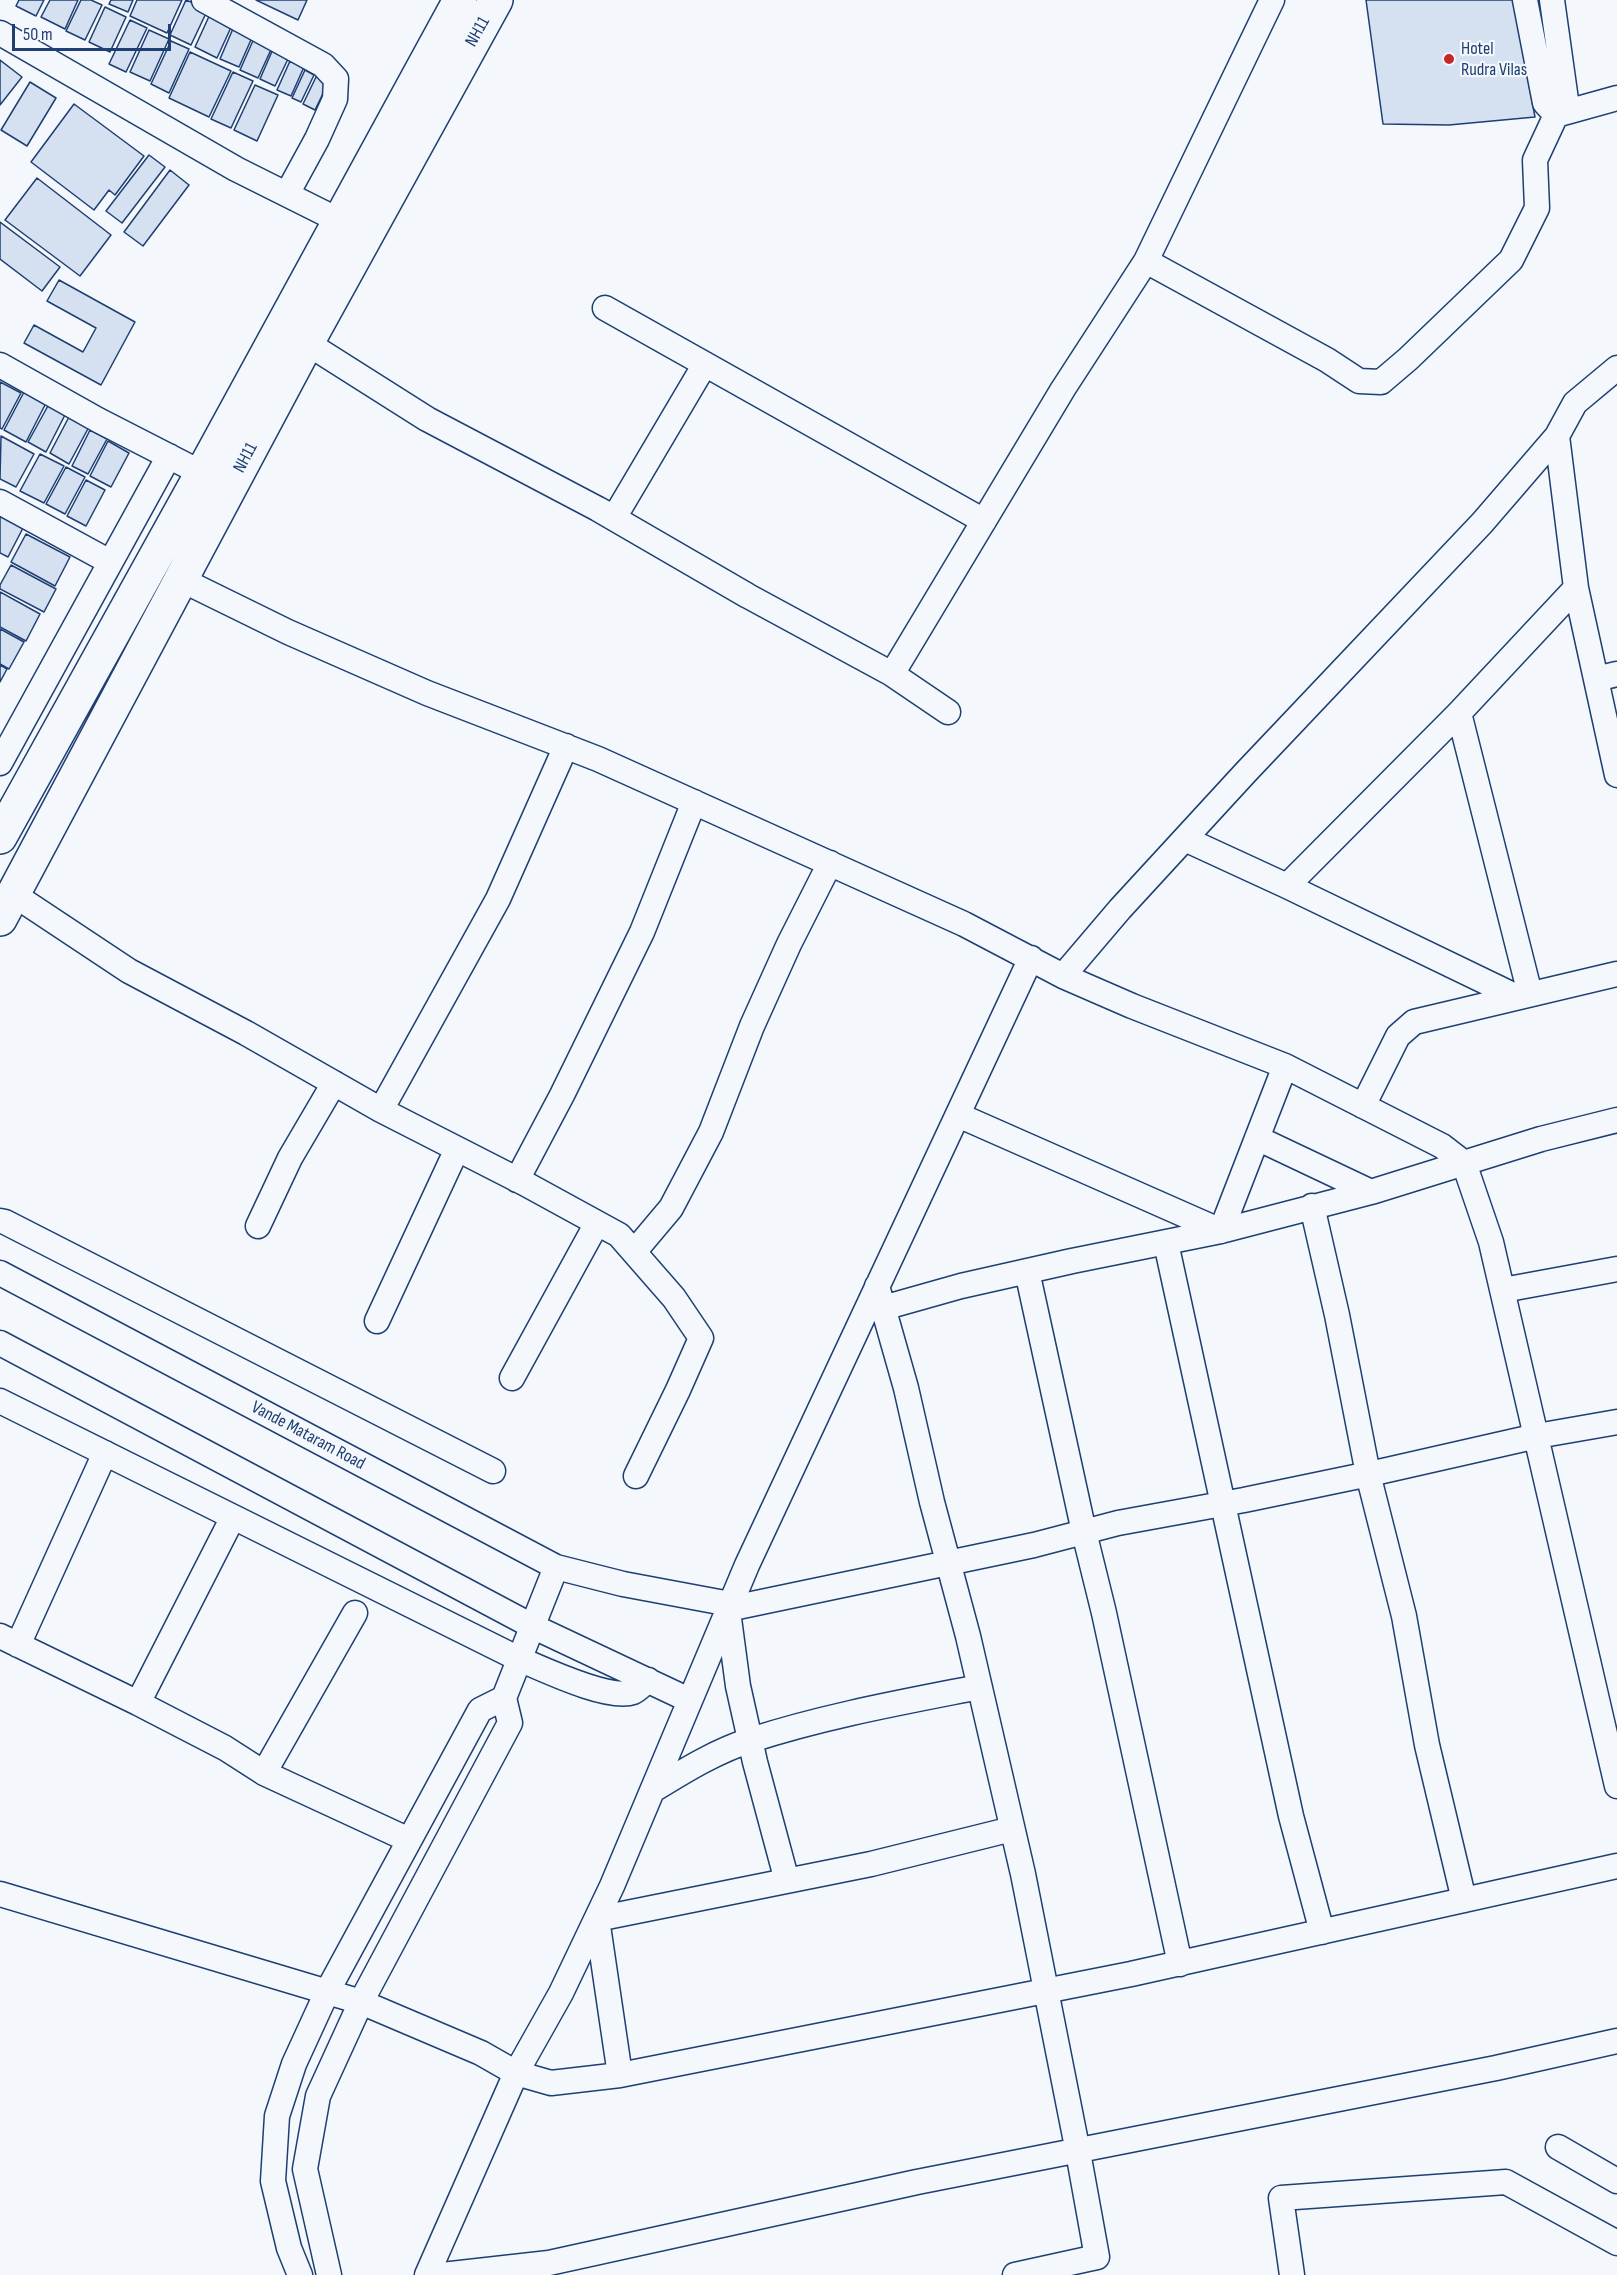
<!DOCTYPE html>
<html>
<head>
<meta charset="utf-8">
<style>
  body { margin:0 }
  #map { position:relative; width:1617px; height:2275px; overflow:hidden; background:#f4f7fb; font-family:"Sofia Sans Condensed",sans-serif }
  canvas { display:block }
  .scale { position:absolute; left:12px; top:24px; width:159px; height:27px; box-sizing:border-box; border:3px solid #1d3f73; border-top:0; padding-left:8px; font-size:18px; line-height:21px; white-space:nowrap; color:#1d3f73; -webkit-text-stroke:4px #f4f7fb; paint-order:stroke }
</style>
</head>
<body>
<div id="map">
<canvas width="1617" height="2275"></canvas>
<div class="scale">50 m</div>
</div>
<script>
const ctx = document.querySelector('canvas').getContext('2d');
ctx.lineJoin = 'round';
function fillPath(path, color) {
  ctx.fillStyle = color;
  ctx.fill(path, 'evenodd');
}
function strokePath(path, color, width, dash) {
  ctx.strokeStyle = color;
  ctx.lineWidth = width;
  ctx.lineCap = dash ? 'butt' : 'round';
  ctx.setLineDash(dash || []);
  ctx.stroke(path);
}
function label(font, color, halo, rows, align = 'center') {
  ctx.font = font + ' "Sofia Sans Condensed",sans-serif';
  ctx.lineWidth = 4.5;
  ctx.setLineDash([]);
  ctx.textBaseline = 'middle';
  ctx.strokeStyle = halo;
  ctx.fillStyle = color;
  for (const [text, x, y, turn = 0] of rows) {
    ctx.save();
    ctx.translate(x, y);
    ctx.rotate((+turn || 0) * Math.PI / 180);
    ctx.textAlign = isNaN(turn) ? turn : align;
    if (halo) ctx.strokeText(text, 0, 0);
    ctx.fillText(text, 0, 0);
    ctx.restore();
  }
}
const building = new Path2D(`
  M19,0H44L36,16L16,6Z
  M50,0H78L65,29L41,17Z
  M81,0H91L102,5L85,40L66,31Z
  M111,0H133L128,12L109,4Z
  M137,0H182L167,33L130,16Z
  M186,0L208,9L191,45L170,35Z
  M256,0H307L298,20Z
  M1366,0H1513L1535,117L1449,125L1383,124Z
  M105,7L126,17L110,52L89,42Z
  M211,12L233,23L217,58L195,47Z
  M130,20L147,28L126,72L109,64Z
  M235,24L254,33L239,67L220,59Z
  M149,30L169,39L150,81L130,72Z
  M256,34L274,43L258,78L240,70Z
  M171,41L189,49L169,93L151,84Z
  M273,49L289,57L275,86L260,79Z
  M190,52L231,71L209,117L169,98Z
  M0,60L22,77L0,105Z
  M290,61L304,67L291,96L277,90Z
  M305,70L314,75L301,102L292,98Z
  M233,72L253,81L231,128L211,119Z
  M317,75L329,81L315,110L303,104Z
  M30,82L56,98L27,146L1,130Z
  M255,85L278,95L257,141L234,130Z
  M74,104L144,156L115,195L109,190L94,210L31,162Z
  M149,155L165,167L122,223L106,211Z
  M170,170L189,185L143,246L124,232Z
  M37,178L111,235L80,276L5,220Z
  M0,222L60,267L42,291L0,259Z
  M59,280L135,322L101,385L24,343L34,325L83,352L96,328L47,301Z
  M0,382L21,393L2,429L0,428Z
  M24,392L46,403L26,442L4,430Z
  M49,404L66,413L46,452L28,442Z
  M70,415L90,425L69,464L50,453Z
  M90,430L107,439L88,474L72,466Z
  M1,436L34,454L16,487L0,479Z
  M108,441L129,453L111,487L90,476Z
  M40,454L64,466L44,503L20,491Z
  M66,467L85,477L65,514L46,504Z
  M86,480L105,490L86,526L67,516Z
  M0,516L23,528L8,557L0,553Z
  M26,534L70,557L55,586L11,562Z
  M11,565L56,589L44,612L0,589V585Z
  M0,592L40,614L26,641L0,627Z
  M0,629L24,642L9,669L0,664Z
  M0,665L7,669L0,682Z`);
fillPath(building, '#d5e0f0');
strokePath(building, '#1d3f73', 1.5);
const minor = new Path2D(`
  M204,0L323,65L336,79L335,99L317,139L287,194
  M1525,0L1545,103L1556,115L1566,100L1552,0
  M0,33L236,169L340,221
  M1146,261L1327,360L1359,381L1381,382L1408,359L1511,260L1537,208L1535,160L1556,115L1617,98
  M605,308L984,521
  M307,343L427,419L598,509L748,596L892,674L948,712
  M0,365L98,420L215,480
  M1557,436L1576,588L1617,775
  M0,502L110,562
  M614,518L705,364
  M180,579L288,632L427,693L598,759L964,924L1063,976L1132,1006L1285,1066L1442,1146L1464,1163L1491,1242L1617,1786
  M892,674L1063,389L1146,261L1272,0
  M1596,679L1617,674
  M0,763L169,456
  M1185,839L1287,886L1517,997
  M1287,886L1459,713
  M13,894L129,971L246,1033L381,1110L524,1183L619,1235L674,1298L701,1338L678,1390L636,1476
  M1063,976L1120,909L1246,772L1482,523L1557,436L1575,403L1617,368
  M1530,994L1459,713L1576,588
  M1363,1106L1398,1036L1414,1022L1617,974
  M381,1110L498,899L566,746
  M958,1115L1221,1231L1285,1066
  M1257,1138L1371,1192
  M517,1180L562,1095L642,932L694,802
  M1312,1206L1337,1315L1368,1474L1404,1616L1427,1745L1464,1900
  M0,1221L5,1222L493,1471
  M258,1226L290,1158L334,1083
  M1166,1243L1291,1816L1322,1932
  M634,1252L671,1208L711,1132L752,1026L789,944L830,863
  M1027,1271L1084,1532L1104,1613L1180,1964
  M0,1273L556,1567L623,1584L730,1604
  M877,1286L906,1388L932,1502L968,1636L1023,1874L1078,2152L1097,2257L1015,2275
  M1503,1290L1617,1269
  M883,1308L961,1286L1072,1261L1221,1231L1371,1192L1541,1139L1617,1120
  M377,1321L457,1149
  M0,1343L532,1626L689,1700
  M512,1378L597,1223
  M0,1401L519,1659C543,1669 609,1701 633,1692C638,1690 643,1684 648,1680
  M728,1609L1034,1545L1118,1523L1244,1500L1374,1473L1537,1436L1617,1422
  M728,1611L738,1686L755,1762L787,1881
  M0,1636L138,1703L225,1748L264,1773L409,1840
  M18,1645L105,1453
  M138,1703L233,1517
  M264,1773L355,1613
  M653,1790C684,1771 716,1751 751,1740C825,1716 903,1702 979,1687
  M0,1894L361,2002L481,2053L516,2073L551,2083L620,2075L1131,1974L1617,1866
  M620,2075L597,1919L871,1864L1012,1829
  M1558,2147L1617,2181
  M300,2275L289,2248L273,2181L277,2116L294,2064L327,1992L480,1710L504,1698
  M329,2275L305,2169L318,2096L361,2002L510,1723L504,1698L556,1567
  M427,2275L516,2073L561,1993L612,1886L747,1565L1031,958
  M442,2275L549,2263L917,2182L1496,2068L1617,2041
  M1292,2275L1281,2198L1506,2182L1617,2243`);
const highway = new Path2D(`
  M0,837L202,473L460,0
  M0,919L307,343L496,0`);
strokePath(minor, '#1d3f73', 27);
strokePath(highway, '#1d3f73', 36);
strokePath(minor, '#f4f7fb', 24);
strokePath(highway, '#f4f7fb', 33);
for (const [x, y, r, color] of [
  [1449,59,6,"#c62828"]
]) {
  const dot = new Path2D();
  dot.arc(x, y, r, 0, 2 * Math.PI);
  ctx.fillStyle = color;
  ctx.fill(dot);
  strokePath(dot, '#f4f7fb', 2);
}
label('18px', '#1d3f73', '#f4f7fb', [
  ["NH11",478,32,-61],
  ["NH11",246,458,-62],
  ["Vande Mataram Road",308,1436,28]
]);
label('18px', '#1d3f73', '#f4f7fb', [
  ["Hotel",1461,49],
  ["Rudra Vilas",1461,70]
], 'left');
</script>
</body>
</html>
